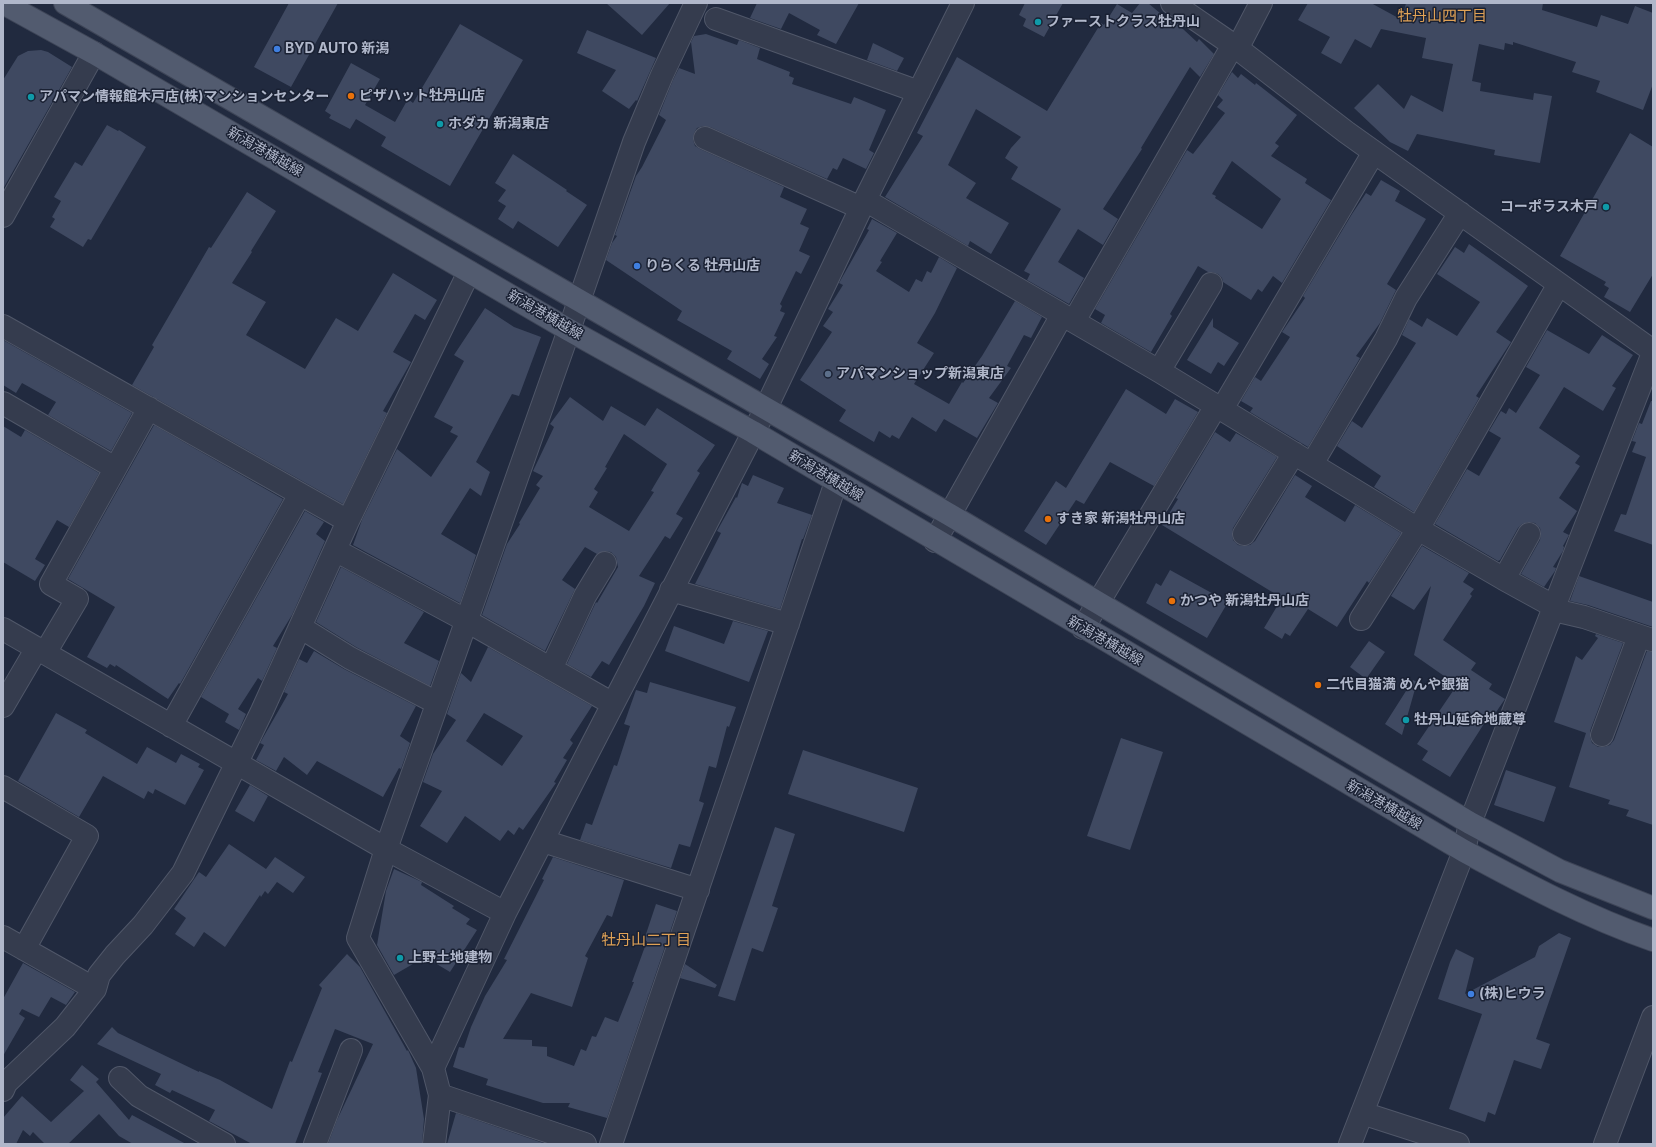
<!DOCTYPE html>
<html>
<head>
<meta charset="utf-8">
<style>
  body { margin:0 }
  #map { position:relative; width:1656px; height:1147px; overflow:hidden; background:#212a3f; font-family:Inter,sans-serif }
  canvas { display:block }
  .frame { position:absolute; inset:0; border:4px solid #b0b7ca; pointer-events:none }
</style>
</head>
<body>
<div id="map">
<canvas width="1656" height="1147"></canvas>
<div class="frame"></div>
</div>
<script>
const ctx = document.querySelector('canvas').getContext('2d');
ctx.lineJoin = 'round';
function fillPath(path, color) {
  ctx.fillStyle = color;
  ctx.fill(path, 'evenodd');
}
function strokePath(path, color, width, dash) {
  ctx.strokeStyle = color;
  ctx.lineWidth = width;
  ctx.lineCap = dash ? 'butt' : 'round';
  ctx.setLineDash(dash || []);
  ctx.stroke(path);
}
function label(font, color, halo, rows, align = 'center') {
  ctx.font = font + ' Inter,"Noto Sans JP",sans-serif';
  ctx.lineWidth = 3;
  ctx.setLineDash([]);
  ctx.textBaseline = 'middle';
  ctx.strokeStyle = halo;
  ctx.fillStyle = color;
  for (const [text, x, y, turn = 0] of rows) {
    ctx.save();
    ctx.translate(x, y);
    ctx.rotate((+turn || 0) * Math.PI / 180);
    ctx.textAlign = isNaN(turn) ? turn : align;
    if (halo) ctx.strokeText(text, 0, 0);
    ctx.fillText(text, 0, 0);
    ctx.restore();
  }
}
fillPath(new Path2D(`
  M289,3H338L291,87L254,67Z
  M606,3H670L642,35Z
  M757,3H859L836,44L817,35L820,30L789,13L781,29L750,18Z
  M1025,3H1063L1044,37L1023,26L1026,19L1019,15Z
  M1140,3H1148L1167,19L1170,17L1197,42L1199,39L1214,54L1200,77L1190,67L1141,148L1142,149L1103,209L1118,219L1103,245L1078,229L1058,262L1084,278L1069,304L1027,280L1030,274L1024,271L1061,209L1011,179L1018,167L1005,158L1011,148L1021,137L976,109L948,165L976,183L966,198L1009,223L991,254L970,241L968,246L885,197L923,136L917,133L957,57L1047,111L1101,23L1104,25L1117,4L1132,13Z
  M1308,3H1371L1402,20L1406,3H1543L1542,10L1597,27L1601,15L1628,24L1635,6L1653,13V84L1643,110L1596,92L1600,81L1572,72L1576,62L1513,42V45L1505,43L1504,50L1479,44L1472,81L1481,83L1480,91L1533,100L1534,93L1552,96L1540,163L1494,155L1495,150L1417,134L1408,151L1390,142L1354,108L1378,84L1404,109L1411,95L1443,112L1453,64L1422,58L1426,38L1381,29L1371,48L1355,39L1341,64L1321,53L1330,37L1298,20Z
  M460,24L523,60L450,186L381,146L386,137L356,119L350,129L329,118L331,115L325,111L351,63L380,79L365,105L395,122L408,99L413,103Z
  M587,30L656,58L637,101L636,100L629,109L602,91L616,70L577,53Z
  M706,34L737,45L739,40L760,48L757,59L790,72L789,76L794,78L792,84L851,104L854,97L886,110L869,150L874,153L866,169L843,158L837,170L833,168L827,179L710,127L703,126L697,128L694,133L693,140L695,146L700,149L784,187L780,197L807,209L800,224L809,228L799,251L810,256L801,274L796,271L780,304L782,306L780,311L785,313L774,336L777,337L762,359L769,364L760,379L727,359L732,351L677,320L682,311L606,260L612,243L617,236L615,235L636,176L642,167L666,120L659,115L673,80L679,68L695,74L691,42L694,36Z
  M873,43L904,58L897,71L867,60Z
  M41,50L48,52L72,67L3,189V80L18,56L28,51Z
  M1232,72L1238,78L1241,74L1255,85L1256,83L1297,115L1275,143L1279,146L1271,156L1307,179L1305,183L1331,200L1282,283L1273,276L1262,292L1258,289L1251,300L1223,282L1222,278L1218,274L1212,272H1208L1198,266L1170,314L1172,316L1151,352L1101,323L1105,315L1095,309L1187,150L1193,154L1225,113L1217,107L1223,100L1218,95ZM1232,161L1281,199L1262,229L1215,198L1216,196L1212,194Z
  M107,125L118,131L119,130L146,147L91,240L88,239L83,247L50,227L55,219L52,217L61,201L54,197L75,162L82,166Z
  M1630,133L1653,147V274L1630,312L1604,297L1609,288L1604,285L1606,282L1560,256Z
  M513,154L567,190L566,191L587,205L558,247L518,221L513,229L498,219L506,206L498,201L506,190L495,183Z
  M1381,180L1400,191L1395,201L1426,219L1387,284L1396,290L1380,323L1356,356L1360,358L1308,447L1250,412L1253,408L1241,401L1255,377L1261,381L1290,337L1282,332L1305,298L1303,296L1352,214L1366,193L1371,196Z
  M247,192L276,211L251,251L252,252L232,283L266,302L246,335L305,369L336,318L358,331L393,273L437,300L425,320L415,314L393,352L411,362L383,411L387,413L343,504L132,385L154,347L152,345L209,247L211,248Z
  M872,219L897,233L880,261L882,262L876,271L909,292L916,279L922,282L927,271L931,273L939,257L957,268L935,313L917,343L934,353L914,384L949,404L962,382L963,383L982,356L1015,301L1042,317L1031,338L1024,335L1007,366L1011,368L989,398L998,403L977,438L944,419L936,432L912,417L899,439L892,435L890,438L879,431L874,442L839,421L846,410L800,380L832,332L823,326L833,312L828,309L843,285L839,283L869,230L867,229Z
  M1469,244L1528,286L1496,332L1511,342L1476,396L1479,398L1414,512L1374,487L1381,476L1337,446L1352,421L1362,428L1416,343L1402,335L1409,319L1422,327L1427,318L1457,336L1480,302L1437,274L1455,247L1464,253Z
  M485,308L514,327L541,337L519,396L512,394L476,462L490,472L481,496L470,488L441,534L476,555L460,603L353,545L362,520L397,449L431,477L458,436L450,432L453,427L434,417L464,361L454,355Z
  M1213,318V327L1239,343L1224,366L1218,362L1211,374L1187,360Z
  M1547,330L1589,354L1602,335L1633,355L1612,386L1616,388L1603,411L1564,387L1539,428L1580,456L1575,463L1580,466L1559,498L1577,511L1563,532L1569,535L1563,546L1564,547L1563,551L1553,567L1556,568L1555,571L1544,587L1521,574L1540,540L1541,533L1540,528L1535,523L1528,522L1522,524L1518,528L1500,560L1498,561L1435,524L1467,469L1479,476L1501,438L1489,431L1501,411L1506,414L1509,408L1516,413L1540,375L1526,367Z
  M3,340L132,413L111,451L48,415L56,402L22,383L16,393L3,385Z
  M1126,389L1166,414L1175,399L1198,412L1154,486L1110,462L1084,504L1076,500L1046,545L1024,531L1056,481L1066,488Z
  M570,397L603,421L611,406L645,426L657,408L715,445L697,471L700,473L676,514L683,518L670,539L665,536L639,576L655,583L644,606L609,665L602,661L591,677L567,664L596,602L597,603L618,567L616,557L611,552L605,551L597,554L585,547L562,580L575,589L545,651L482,615L507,544L520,524L519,523L540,488L536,485L543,476L533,471L554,427L550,424ZM624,434L667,464L651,491L654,492L629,531L589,507L598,492L594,489L607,468L605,467Z
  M1651,401H1653V545L1614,531L1621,514L1626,515L1646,457L1632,452L1636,442L1632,441L1639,423L1642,424Z
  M154,425L283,499L180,684L179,683L168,699L116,665L115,667L110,664L107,668L87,657L115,607L68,579Z
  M3,426L21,437L25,430L99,473L69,527L57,520L35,559L45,565L35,581L3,562Z
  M1215,432L1230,442L1236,433L1277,457L1233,528L1232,533L1233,540L1238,545L1243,546L1250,545L1255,541L1295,475L1312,486L1305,497L1345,522L1355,505L1401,533L1369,583L1367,581L1337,627L1308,609L1290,636L1285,633L1282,639L1264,628L1282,598L1162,525L1178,499L1176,498Z
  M753,475L784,488L777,503L812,515L803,539H802L780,609L695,584L721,533L717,531L736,497L737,498L742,483L748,486Z
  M305,511L324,522L316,534L325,541L292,615L273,646L277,648L262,681L258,678L238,709L246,714L239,730L225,722L229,714L201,697Z
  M1422,546L1469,573L1463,582L1474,589L1470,594L1472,596L1443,640L1476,663L1471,670L1492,684L1489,689L1505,699L1490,721L1487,719L1450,777L1422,760L1428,751L1417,744L1457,685L1414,655L1431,586L1414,610L1391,596Z
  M341,567L424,612L404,643L439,661L430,686L356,647L316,622Z
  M1170,570L1228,602L1207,638L1146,603L1156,583L1161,586Z
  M1579,576L1653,602V627L1588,605L1570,601Z
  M733,621L768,631L749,682L665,651L674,626L724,644Z
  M1596,634L1623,643L1590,731V737L1592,743L1598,747H1604L1610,745L1614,740L1647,651L1653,652V825L1626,816L1629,810L1608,804L1610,800L1569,787L1586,733L1554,722L1576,656L1582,660L1598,638L1595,636Z
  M1369,641L1385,652L1366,679L1350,667Z
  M488,647L592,706L570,740L573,743L563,758L567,760L554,782L556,783L523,830L519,827L514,835L508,830L500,841L465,816L447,843L420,826L442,791L423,782L433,754L456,720L447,714L461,673L471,682ZM484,713L523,736L502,766L466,741Z
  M314,651L344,669L416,706L400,736L410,743L401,769L399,768L383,797L317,761L307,775L284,757L276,771L256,760L264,745L260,743L288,694L284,692L299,659L307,663Z
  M1413,680L1417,682L1402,735L1385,724Z
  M650,682L736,707L729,727L727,726L716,768L709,766L699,801L704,803L690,847L679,844L671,868L580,840L586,823L592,825L614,765L617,766L630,726L624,724L636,690L647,693Z
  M56,713L87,730L85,733L137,764L147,747L176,763L181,754L200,764L198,767L204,770L185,805L155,789L153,794L148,791L144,799L103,776L79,817L18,781Z
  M1121,738L1163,752L1130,850L1087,836Z
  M803,750L918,788L904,832L788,794Z
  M1506,770L1556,787L1544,822L1494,805Z
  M250,785L268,796L254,822L235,811Z
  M775,827L795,834L772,906L778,908L763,952L752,948L735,1001L718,996Z
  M229,844L266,869L275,857L305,877L293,893L277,882L268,894L265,891L261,897L260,895L225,947L204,932L194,947L175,934L186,918L174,909L199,872L206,877Z
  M553,857L624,880L612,917L607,915L585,956L588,958L572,1007L531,993L503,1039L532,1040V1046L547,1047V1056L574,1066L581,1049L586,1051L592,1036L596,1037L605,1017L618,1022L634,982H632L647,941L644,940L656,904L677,911L607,1118L568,1107L570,1103H543L486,1085L488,1079L453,1067L459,1047L464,1048L471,1027L485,996L507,960L504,959L544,880L542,879Z
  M394,869L422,882L421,885L454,906L452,908L470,919L466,924L477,930L450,972L425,957L394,975L377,945L386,891Z
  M1559,933L1571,938L1536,1039L1550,1044L1541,1069L1514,1060L1495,1115L1488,1112L1485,1122L1449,1109L1482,1014L1438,999L1450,962L1456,949L1474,958L1465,994L1535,957L1539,946Z
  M347,954L360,967L407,1051L408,1050L416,1068L424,1119L422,1144H328L337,1120L373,1044L335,1029L318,1072L322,1073L295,1144H252L209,1121L215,1110L172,1090L170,1093L155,1085L161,1074L97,1044L112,1027L118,1033L199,1072V1071L220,1080L272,1109L290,1061L292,1062L322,988L319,985Z
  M23,963L75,992L66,1005L51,997L39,1017L22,1009L19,1014L25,1018L3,1056V999Z
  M685,964L717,985L715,988L680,978Z
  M82,1065L99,1079L96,1082L129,1120L132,1115L186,1144H133L119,1136L99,1114L68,1144H45L33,1132L30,1136L23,1130L16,1144H3V1118L22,1096L51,1122L84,1091L70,1080Z
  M456,1113L546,1144H447Z`), '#3f4961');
const minor = new Path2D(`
  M1172,3L1233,45L1346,132L1653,351
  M716,19L919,92
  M1237,49L1261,3
  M705,138L861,208
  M865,200L1159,371L1418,529L1504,579L1555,607
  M3,216L94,53
  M1074,321L1233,45
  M3,326L348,521
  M1159,371L1211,284
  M3,403L115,468
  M1222,409L1374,152
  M1312,464L1386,339L1406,298L1460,213
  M1244,534L1294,453
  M935,541L1062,315
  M335,550L467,621L613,704
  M1504,579L1529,534
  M671,590L788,624
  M1554,610L1584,617L1652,640
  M1361,619L1418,529L1559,284
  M300,627L350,658L437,703
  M1083,628L1216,406
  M3,629L386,849L505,913
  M45,653L77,599L51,584L149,408
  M551,669L585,596L605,563
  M3,706L37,648
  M171,726L300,494
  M1602,735L1639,636
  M3,787L87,836L24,949
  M543,841L698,890
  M3,937L95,989
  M433,1068L358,938L386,849L569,330L634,142L662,75L696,3
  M120,1078L139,1096L224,1144
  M3,1090L6,1083L65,1027L95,989L99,975L115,955L143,925L183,873L262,711L348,521L469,272
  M440,1095L585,1144
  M1362,1113L1458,1144
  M315,1144L351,1050
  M434,1144L440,1095L433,1068L505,913L766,408L861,208L963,3
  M611,1144L836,482
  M1350,1144L1464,851L1470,823L1653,353
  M1605,1144L1653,1017`);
const primary = new Path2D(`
  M3,3L94,53L569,330L753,432L1464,851C1525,884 1587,917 1653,940
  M65,3L950,515L1470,823L1560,871L1653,908`);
strokePath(minor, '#505769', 24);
strokePath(primary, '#3e4557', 24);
strokePath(minor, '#353c4e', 22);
strokePath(primary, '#525b6f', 22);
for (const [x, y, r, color] of [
  [1038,22,4,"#0f9aa8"],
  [277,49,4,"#3f7fe0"],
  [351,96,4,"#e8710a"],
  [31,97,4,"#0f9aa8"],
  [440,124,4,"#0f9aa8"],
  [1606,207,4,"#0f9aa8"],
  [637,266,4,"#3f7fe0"],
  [828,374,4,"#5c6f8a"],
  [1048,519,4,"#e8710a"],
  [1172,601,4,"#e8710a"],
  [1318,685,4,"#e8710a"],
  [1406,720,4,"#0f9aa8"],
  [400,958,4,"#0f9aa8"],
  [1471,994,4,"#3f7fe0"]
]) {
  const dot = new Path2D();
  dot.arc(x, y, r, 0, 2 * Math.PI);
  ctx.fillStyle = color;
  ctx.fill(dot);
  strokePath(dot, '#1a2133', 1.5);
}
label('bold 14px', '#b0b7ca', '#1a2133', [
  ["ファーストクラス牡丹山",1046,22],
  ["BYD AUTO 新潟",285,49],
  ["ピザハット牡丹山店",359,96],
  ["アパマン情報館木戸店(株)マンションセンター",39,97],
  ["ホダカ 新潟東店",448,124],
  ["コーポラス木戸",1598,207,"right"],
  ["りらくる 牡丹山店",645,266],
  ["アパマンショップ新潟東店",836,374],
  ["すき家 新潟牡丹山店",1056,519],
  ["かつや 新潟牡丹山店",1180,601],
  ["二代目猫満 めんや銀猫",1326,685],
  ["牡丹山延命地蔵尊",1414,720],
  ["上野土地建物",408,958],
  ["(株)ヒウラ",1479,994]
], 'left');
label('14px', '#b0b7ca', '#1a2133', [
  ["新潟港横越線",265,152,30],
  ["新潟港横越線",545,315,30],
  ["新潟港横越線",826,476,31],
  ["新潟港横越線",1105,641,30],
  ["新潟港横越線",1384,805,30]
]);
label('15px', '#e0a256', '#1a2133', [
  ["牡丹山四丁目",1442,16],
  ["牡丹山二丁目",646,940]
]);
</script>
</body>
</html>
